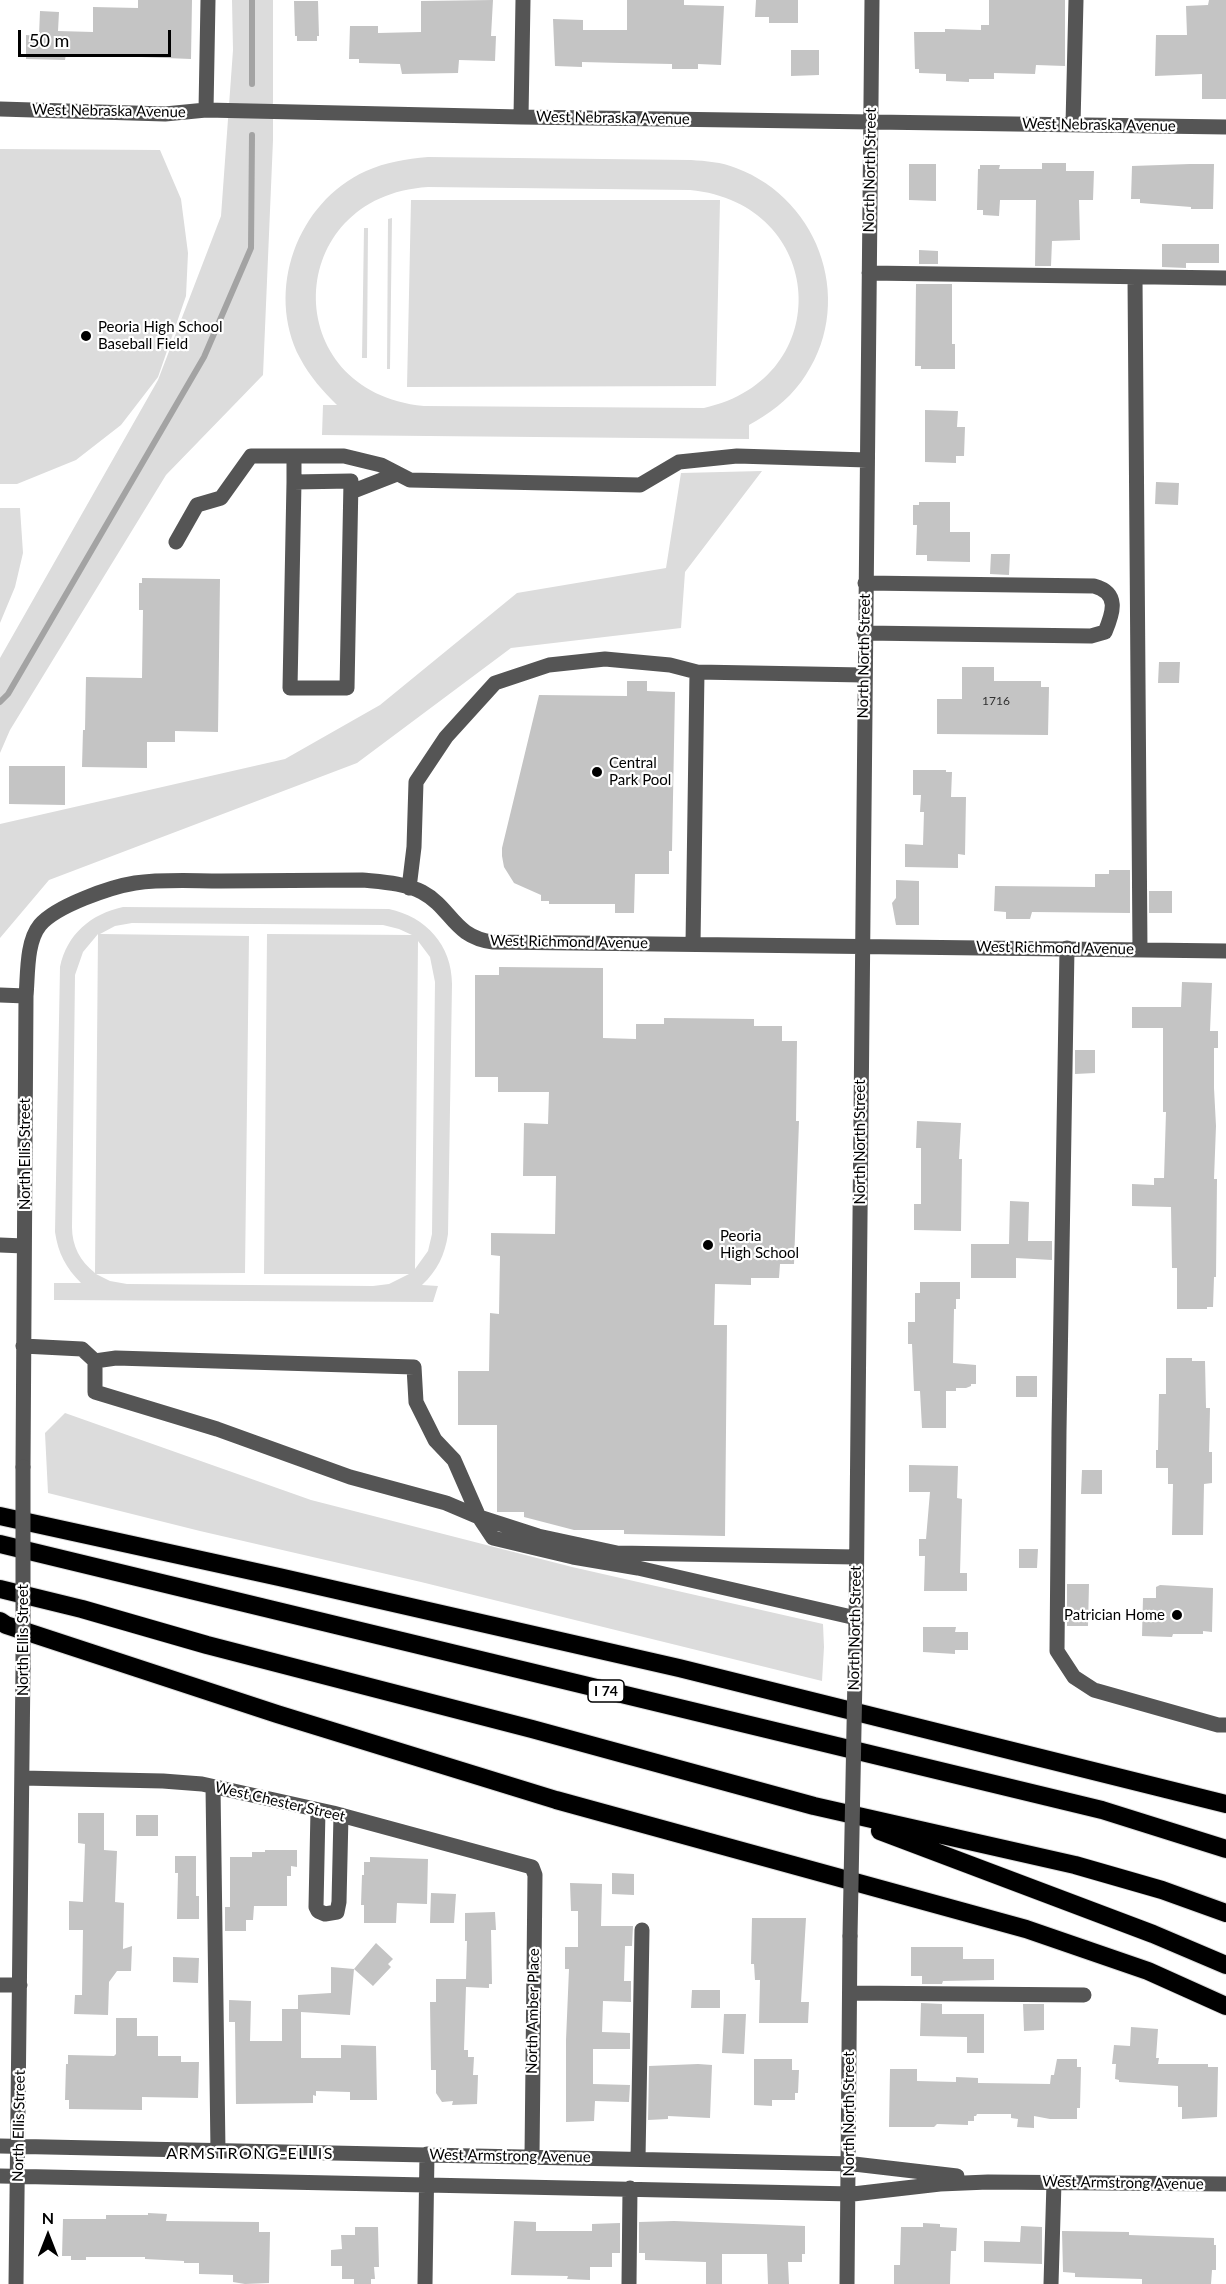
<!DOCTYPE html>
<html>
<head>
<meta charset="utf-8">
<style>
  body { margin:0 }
  #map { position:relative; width:1226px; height:2284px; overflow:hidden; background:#fff; font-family:Lato,sans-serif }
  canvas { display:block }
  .north { position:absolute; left:18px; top:2206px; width:60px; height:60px; -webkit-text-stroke:4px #fff; paint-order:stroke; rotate:0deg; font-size:16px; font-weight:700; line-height:24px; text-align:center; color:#000 }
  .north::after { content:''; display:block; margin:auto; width:21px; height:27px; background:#000; clip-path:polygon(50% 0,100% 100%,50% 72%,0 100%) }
  .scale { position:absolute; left:18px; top:30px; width:153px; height:27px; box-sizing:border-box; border:3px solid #000; border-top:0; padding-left:8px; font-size:18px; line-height:21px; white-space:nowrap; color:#000; -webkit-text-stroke:4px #fff; paint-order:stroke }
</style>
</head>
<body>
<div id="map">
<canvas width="1226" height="2284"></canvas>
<div class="north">N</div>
<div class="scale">50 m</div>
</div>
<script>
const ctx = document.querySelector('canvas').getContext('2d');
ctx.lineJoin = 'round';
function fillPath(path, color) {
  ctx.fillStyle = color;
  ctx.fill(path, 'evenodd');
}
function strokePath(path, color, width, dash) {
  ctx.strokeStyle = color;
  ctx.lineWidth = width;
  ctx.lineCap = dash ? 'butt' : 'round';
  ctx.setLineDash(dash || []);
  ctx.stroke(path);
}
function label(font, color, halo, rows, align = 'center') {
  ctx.font = font + ' Lato,sans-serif';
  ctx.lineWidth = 4.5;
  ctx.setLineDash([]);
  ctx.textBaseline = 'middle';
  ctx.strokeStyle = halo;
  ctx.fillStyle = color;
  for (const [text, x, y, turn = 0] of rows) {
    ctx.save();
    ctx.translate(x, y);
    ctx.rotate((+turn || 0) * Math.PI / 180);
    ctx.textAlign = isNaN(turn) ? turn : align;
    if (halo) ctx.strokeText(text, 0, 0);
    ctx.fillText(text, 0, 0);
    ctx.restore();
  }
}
fillPath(new Path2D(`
  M232,0H273V140L263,375L166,475L10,730L0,753V658L158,380L221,216L233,50Z
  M0,149L160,150L181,199L188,253L186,296L158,377L121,425L76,460L17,484H0Z
  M428,157L691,160C706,161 721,162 736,168C822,200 857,307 801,382C787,401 769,414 749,425V439L322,435L323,405H337C323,391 310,377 300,358C265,291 297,202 366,171C386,162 406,159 428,157ZM428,187L690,190C827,203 838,379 704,408L424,406C277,392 282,196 428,187Z
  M411,200H720L716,386L407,387Z
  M392,218L390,369H387L388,219Z
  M364,228H368L367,358H362Z
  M762,471L685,572L681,628L511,648L357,763L49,880L0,938V824L285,759L380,705L517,593L666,568L681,473Z
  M0,508H20L23,553L15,587L0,623Z
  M123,907L389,909C426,917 452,945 452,984L448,1234C445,1255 437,1271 422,1285L438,1286L433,1302L54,1300V1283H81C66,1268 58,1253 55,1232L60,967C67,934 91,914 123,907ZM132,923L383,925L399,929L412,935L267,934L264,1274H409L389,1284L373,1286L127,1284L110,1281L96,1274L245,1273L249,936L100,934L115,926ZM98,934L95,1272V1273C80,1261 72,1246 72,1227L75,975L83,952ZM418,941L430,957L435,982L432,1234L428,1251L415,1269Z
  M65,1413L311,1500L572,1567L823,1624L824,1647L822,1681L421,1582L200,1531L48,1493L45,1433Z`), '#dcdcdc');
strokePath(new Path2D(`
  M252,0V84
  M0,702L8,694L204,357L251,248L252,135`), '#a3a3a3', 6);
fillPath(new Path2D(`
  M138,0H192L191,59L66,54L65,60L26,59V35L39,36L40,11L59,12L58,31L93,32V7L138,8Z
  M493,0L491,36H496L495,61L459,60L458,73L402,74L400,64L359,63V59H349L350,26H378V33L421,32V1Z
  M627,0H684V5L724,6L721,65L698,64V69H672V64L621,63L582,62V67L555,66L553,19L583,20V30H627Z
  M756,0H798V23H769V17H755Z
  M989,0H1065V66L1036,65L1035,74L994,73V79H969V82L946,81V74L919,73V69H915L914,32H945V29L981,30V25H989Z
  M1209,0H1226V99H1202V74L1155,76L1156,35H1187L1186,6L1208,5Z
  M294,1H318L319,36H317V41H297V36H295Z
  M791,50H819V75L791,76Z
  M1042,163H1066V171H1094L1093,200H1079L1080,240L1052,241L1051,266H1035L1036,200H1000L999,216L983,215V210H977L978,169H980V165H1000L999,169H1042Z
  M909,164H936V201L909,200Z
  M1190,164H1214L1213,209H1191V207L1140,203V199H1131L1132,166Z
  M1162,244H1219V263H1186V268L1162,267Z
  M919,250L938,251V264H919Z
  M916,284H952V344H955V369H921V366H915Z
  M925,410L958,411L957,427H965L964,456H956V463L925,462Z
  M1156,482L1179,483L1178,505L1155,504Z
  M919,502H950V532H970V562L927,561V555H916L917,525H913V505H919Z
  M991,554H1010L1009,575L990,574Z
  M142,578L220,579L218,732L175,731V742H147V768L82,767L83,730H85L86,677L142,678L143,610H139V583H142Z
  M1159,662H1180L1179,683H1158Z
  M962,667H994V681H1041V687H1049L1048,735L937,734V699H962Z
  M627,681H647V691L675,692L672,851H669V874H635L634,913H615V904H549V901H541V895L514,883L504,867L502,856V848L539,695L627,696Z
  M9,766H65V805L9,804Z
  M913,770H946V772H952L951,797H966L965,855L958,854V868L905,867V844L923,845L924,812H920L921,795H913Z
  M1109,870H1130V913L1032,912L1030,919H1006V912L994,911L995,886L1095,887V874H1109Z
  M896,880L919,881V925H896L892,903L896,898Z
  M1149,891H1172V913H1149Z
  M499,967L603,968V1038L636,1039V1024H664V1018L754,1019V1026H782V1041H797L796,1121H799L794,1264H780L779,1278H751V1285L715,1284L714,1325H727L725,1536L624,1534V1530H574L524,1517V1512H497V1425H458V1371H489L490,1313L499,1314L500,1256L491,1255V1233L555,1234L556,1176H523L524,1123L548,1124L549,1092H498V1077H475V975H499Z
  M1182,982L1212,983L1210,1031H1218V1048H1214V1088L1216,1126L1214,1179H1217L1216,1277H1214L1213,1307H1207V1309H1177V1268H1172L1171,1207L1132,1206V1184L1154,1185V1178H1164L1166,1112H1163V1028H1132V1007H1181Z
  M1075,1050H1095V1073L1075,1074Z
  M917,1121L961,1123L959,1159H962L961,1231L914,1230V1204H921V1148H916Z
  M1010,1201L1029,1202L1028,1241H1052V1260L1016,1258V1278H971V1244H1009Z
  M920,1282H960V1299H956V1309H954L953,1363L976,1365V1384H971V1386L966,1388H956V1391H946V1428H922L920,1391H914L912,1344H908V1322H915V1293H920Z
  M1166,1358H1192V1361H1205L1206,1408H1210L1209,1452H1212V1483L1204,1484L1203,1535H1172L1173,1484H1168V1468H1156V1450H1158L1159,1394H1166Z
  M1016,1376H1037V1397H1016Z
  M909,1465L958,1466L957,1498L962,1499L960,1573H967V1591H924L925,1556H919V1539H926L930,1492H909Z
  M1082,1470H1102V1494H1081Z
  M1019,1549H1038L1037,1568H1019Z
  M1067,1584H1089L1088,1626H1067Z
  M1160,1585L1213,1588L1212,1632L1203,1631V1634H1173L1172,1637L1142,1636L1143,1598H1156V1587Z
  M923,1627H956L955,1632H968V1650H955V1654L923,1652Z
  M78,1813H104V1850L117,1851L115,1902L124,1903L123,1949L132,1946L131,1971H117L109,1982L108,2015L74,2014L75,1995H82L83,1930H69V1901L83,1902L85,1844L78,1843Z
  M136,1815H158V1836H136Z
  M265,1850H297V1867L291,1866V1876H287V1906H254L253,1920H246V1931H225V1907H230V1857H252V1852H265Z
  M175,1856H196V1896H199V1919H177L178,1873H175Z
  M370,1857L428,1859L427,1904L397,1903L396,1923H364V1905H361L362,1875H364V1862H370Z
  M612,1873L634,1874V1895L612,1894Z
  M570,1883L602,1884L601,1926H633L632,1946H625L624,1981H631V2002L603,2001L602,2032L630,2033V2049H593V2084L630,2085L629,2102L595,2101L594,2121L566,2122V2040L569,1969H565V1947H578V1911H571Z
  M431,1893L456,1894L454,1923H430Z
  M495,1912L496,1930H491L492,1984H489V1988L466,1987L464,2050H468V2057H474L473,2075H478L477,2104L452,2105L453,2101L442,2102L436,2093V2070H431L430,2002H436V1979H466L467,1941H465V1913Z
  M752,1918H806L801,2002H809L808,2023H759L760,1980H755L754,1964H751Z
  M376,1943L393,1959L388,1964L391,1967L373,1986L354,1969L350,2015L301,2012V2058H341V2045L376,2046L377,2100H350V2092L316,2091V2096L313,2095V2103L236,2104L235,2022H229V2000L251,2001L250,2041H282V2009H298V1995L331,1993V1967L354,1969Z
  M911,1947H963V1959H994V1980L943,1981L942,1984H922V1976H911Z
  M173,1957L199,1958L198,1983L173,1982Z
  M692,1990H720V2008H691Z
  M921,2003L942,2004V2014H984V2053H967V2037L920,2036Z
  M1023,2004H1044V2030L1024,2031Z
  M724,2014H746L744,2054L722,2053Z
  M116,2018H137V2036H158V2056H181V2062H199L198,2098L142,2097V2110L69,2109V2100H65L66,2064H68V2055L114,2056L116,2054Z
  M1131,2027L1158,2029L1156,2058H1159L1158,2064H1208V2067H1218L1217,2117L1182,2119V2107H1178V2086L1119,2082V2080L1115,2079L1116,2064H1112L1114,2045L1130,2046Z
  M754,2059H792V2070H799L798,2093H795V2100H772V2106L754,2105Z
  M1057,2059H1077V2067H1081L1080,2108H1077V2119H1050L1034,2116V2128L1017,2127L1018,2119L1011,2118V2114H977L976,2116H974V2121H968V2125L937,2124L934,2127H889L890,2069H917V2081L956,2082V2077L978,2078V2083L1050,2084L1051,2075H1054Z
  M698,2064L712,2065L710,2118L668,2116V2119L648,2120L649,2066Z
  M148,2213L167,2214L166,2221L259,2222V2232H270L269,2283L245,2284L233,2282V2275L199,2274V2263H184V2261L145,2259V2257H86V2260H71V2256H62L63,2219H106V2215H148Z
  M514,2221L536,2222V2231H592V2224L620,2223V2253H612V2267H590V2280L567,2279L568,2276L511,2275Z
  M674,2221L805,2226V2254H802V2262H788L789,2284H768L767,2254H722V2284H706V2262L645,2260V2253H639V2222Z
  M923,2223L940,2224V2227L957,2228L956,2251H951L950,2284H894V2265H900L901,2227H923Z
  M1021,2226L1042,2227V2264L984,2262V2241L1020,2242Z
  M355,2227H378L379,2267H374L375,2279H371V2284H354V2279H342V2266H331V2250L342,2249L341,2235H355Z
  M1062,2231L1129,2232V2235L1214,2238V2245H1216V2270H1212L1211,2284H1142V2279L1075,2277V2273L1063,2272Z`), '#c4c4c4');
const highway = new Path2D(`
  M0,1516L279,1577L679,1668L1226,1804
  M0,1544L1102,1810L1226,1849
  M0,1589L82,1609L207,1645L532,1729L814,1806L1075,1865L1162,1890L1226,1913
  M0,1621L6,1625L277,1714L556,1800L1026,1929L1148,1971L1226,2006
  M880,1831L1153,1934L1226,1965`);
strokePath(highway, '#dbdbdb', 20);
strokePath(new Path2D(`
  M0,109L165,114L206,110L521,117L1226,127
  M206,110L208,0
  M521,117L523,0
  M1073,124L1076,0
  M869,273L1226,278
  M1135,277L1140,950
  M294,482L351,481L347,688H290L294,482V456
  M351,492L397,474
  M176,542L197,505L221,498L251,456H344L381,465L410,480L640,485L679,462L737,456L867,460
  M864,633L1091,636L1105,632C1113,613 1120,593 1094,586L865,583
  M409,888L414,847L416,782L446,737L495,683L549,665L605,659L670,665L697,672
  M693,944L697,672L864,675
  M1067,948L1059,1431L1057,1651L1074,1677L1094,1690L1218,1725H1226
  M0,995L26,996
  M0,1245L24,1246
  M23,1346L82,1349L95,1361
  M23,1467L26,996C28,975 26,942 40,925C56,906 110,887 135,883C163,879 192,881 221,881C268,881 315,880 362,880C381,882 405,883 422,892C452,908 453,937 493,942L1226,951
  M856,1618L638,1568L573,1557L493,1538L479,1517L446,1503L350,1477L217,1429L95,1392V1361L116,1358L414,1367L416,1402L435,1440L454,1460L479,1517L538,1536L617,1553L856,1557
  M856,1624L872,0
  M22,1778L163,1781L202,1784L333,1813L532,1867L535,1875L532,2156
  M213,1787L218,2151
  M318,1810L316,1907L318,1911L325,1914L337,1912L339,1902L341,1815
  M0,1985H20
  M850,1993L1084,1995
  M0,2146L854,2164L957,2176
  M638,2159L642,1930
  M0,2176L853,2194L940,2184L988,2182L1226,2184
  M16,2284L23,1668
  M425,2284L427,2154
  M629,2284L630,2188
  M847,2284L850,1936
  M1051,2284L1054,2182`), '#555', 15);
strokePath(highway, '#000', 18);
strokePath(new Path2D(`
  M23,1467V1668
  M850,1936L856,1624`), '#555', 15);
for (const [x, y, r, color] of [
  [86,336,6,"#000"],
  [597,772,6,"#000"],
  [708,1245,6,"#000"],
  [1177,1615,6,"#000"]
]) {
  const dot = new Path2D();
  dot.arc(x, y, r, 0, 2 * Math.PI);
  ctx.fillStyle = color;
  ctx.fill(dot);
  strokePath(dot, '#fff', 2);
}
label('12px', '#313131', null, [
  ["1716",996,701]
]);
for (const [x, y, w] of [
  [606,1691,36]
]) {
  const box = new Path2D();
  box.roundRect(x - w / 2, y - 11, w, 22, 4.5);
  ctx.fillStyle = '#fff';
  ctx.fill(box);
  strokePath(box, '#000', 1.5);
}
label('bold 14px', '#000', null, [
  ["I 74",606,1691]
]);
label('15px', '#000', '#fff', [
  ["West Nebraska Avenue",109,111,1],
  ["West Nebraska Avenue",613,118,1],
  ["West Nebraska Avenue",1099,125,1],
  ["North North Street",870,170,-89],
  ["North North Street",864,656,-89],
  ["West Richmond Avenue",569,942,1],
  ["West Richmond Avenue",1055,948,1],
  ["North North Street",860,1142,-90],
  ["North Ellis Street",25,1154,-90],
  ["North North Street",855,1628,-89],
  ["North Ellis Street",23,1640,-90],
  ["West Chester Street",280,1802,13],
  ["North Amber Place",533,2011,-89],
  ["North North Street",849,2114,-90],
  ["North Ellis Street",19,2126,-89],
  ["West Armstrong Avenue",510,2156,1],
  ["West Armstrong Avenue",1123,2183,1]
]);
label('15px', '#000', '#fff', [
  ["Peoria High School",98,327],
  ["Baseball Field",98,344],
  ["Central",609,763],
  ["Park Pool",609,780],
  ["Peoria",720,1236],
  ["High School",720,1253],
  ["Patrician Home",1165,1615,"right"]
], 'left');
ctx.letterSpacing = '1.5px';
label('16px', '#000', '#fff', [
  ["ARMSTRONG-ELLIS",250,2154]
]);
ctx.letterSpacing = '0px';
</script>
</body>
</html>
